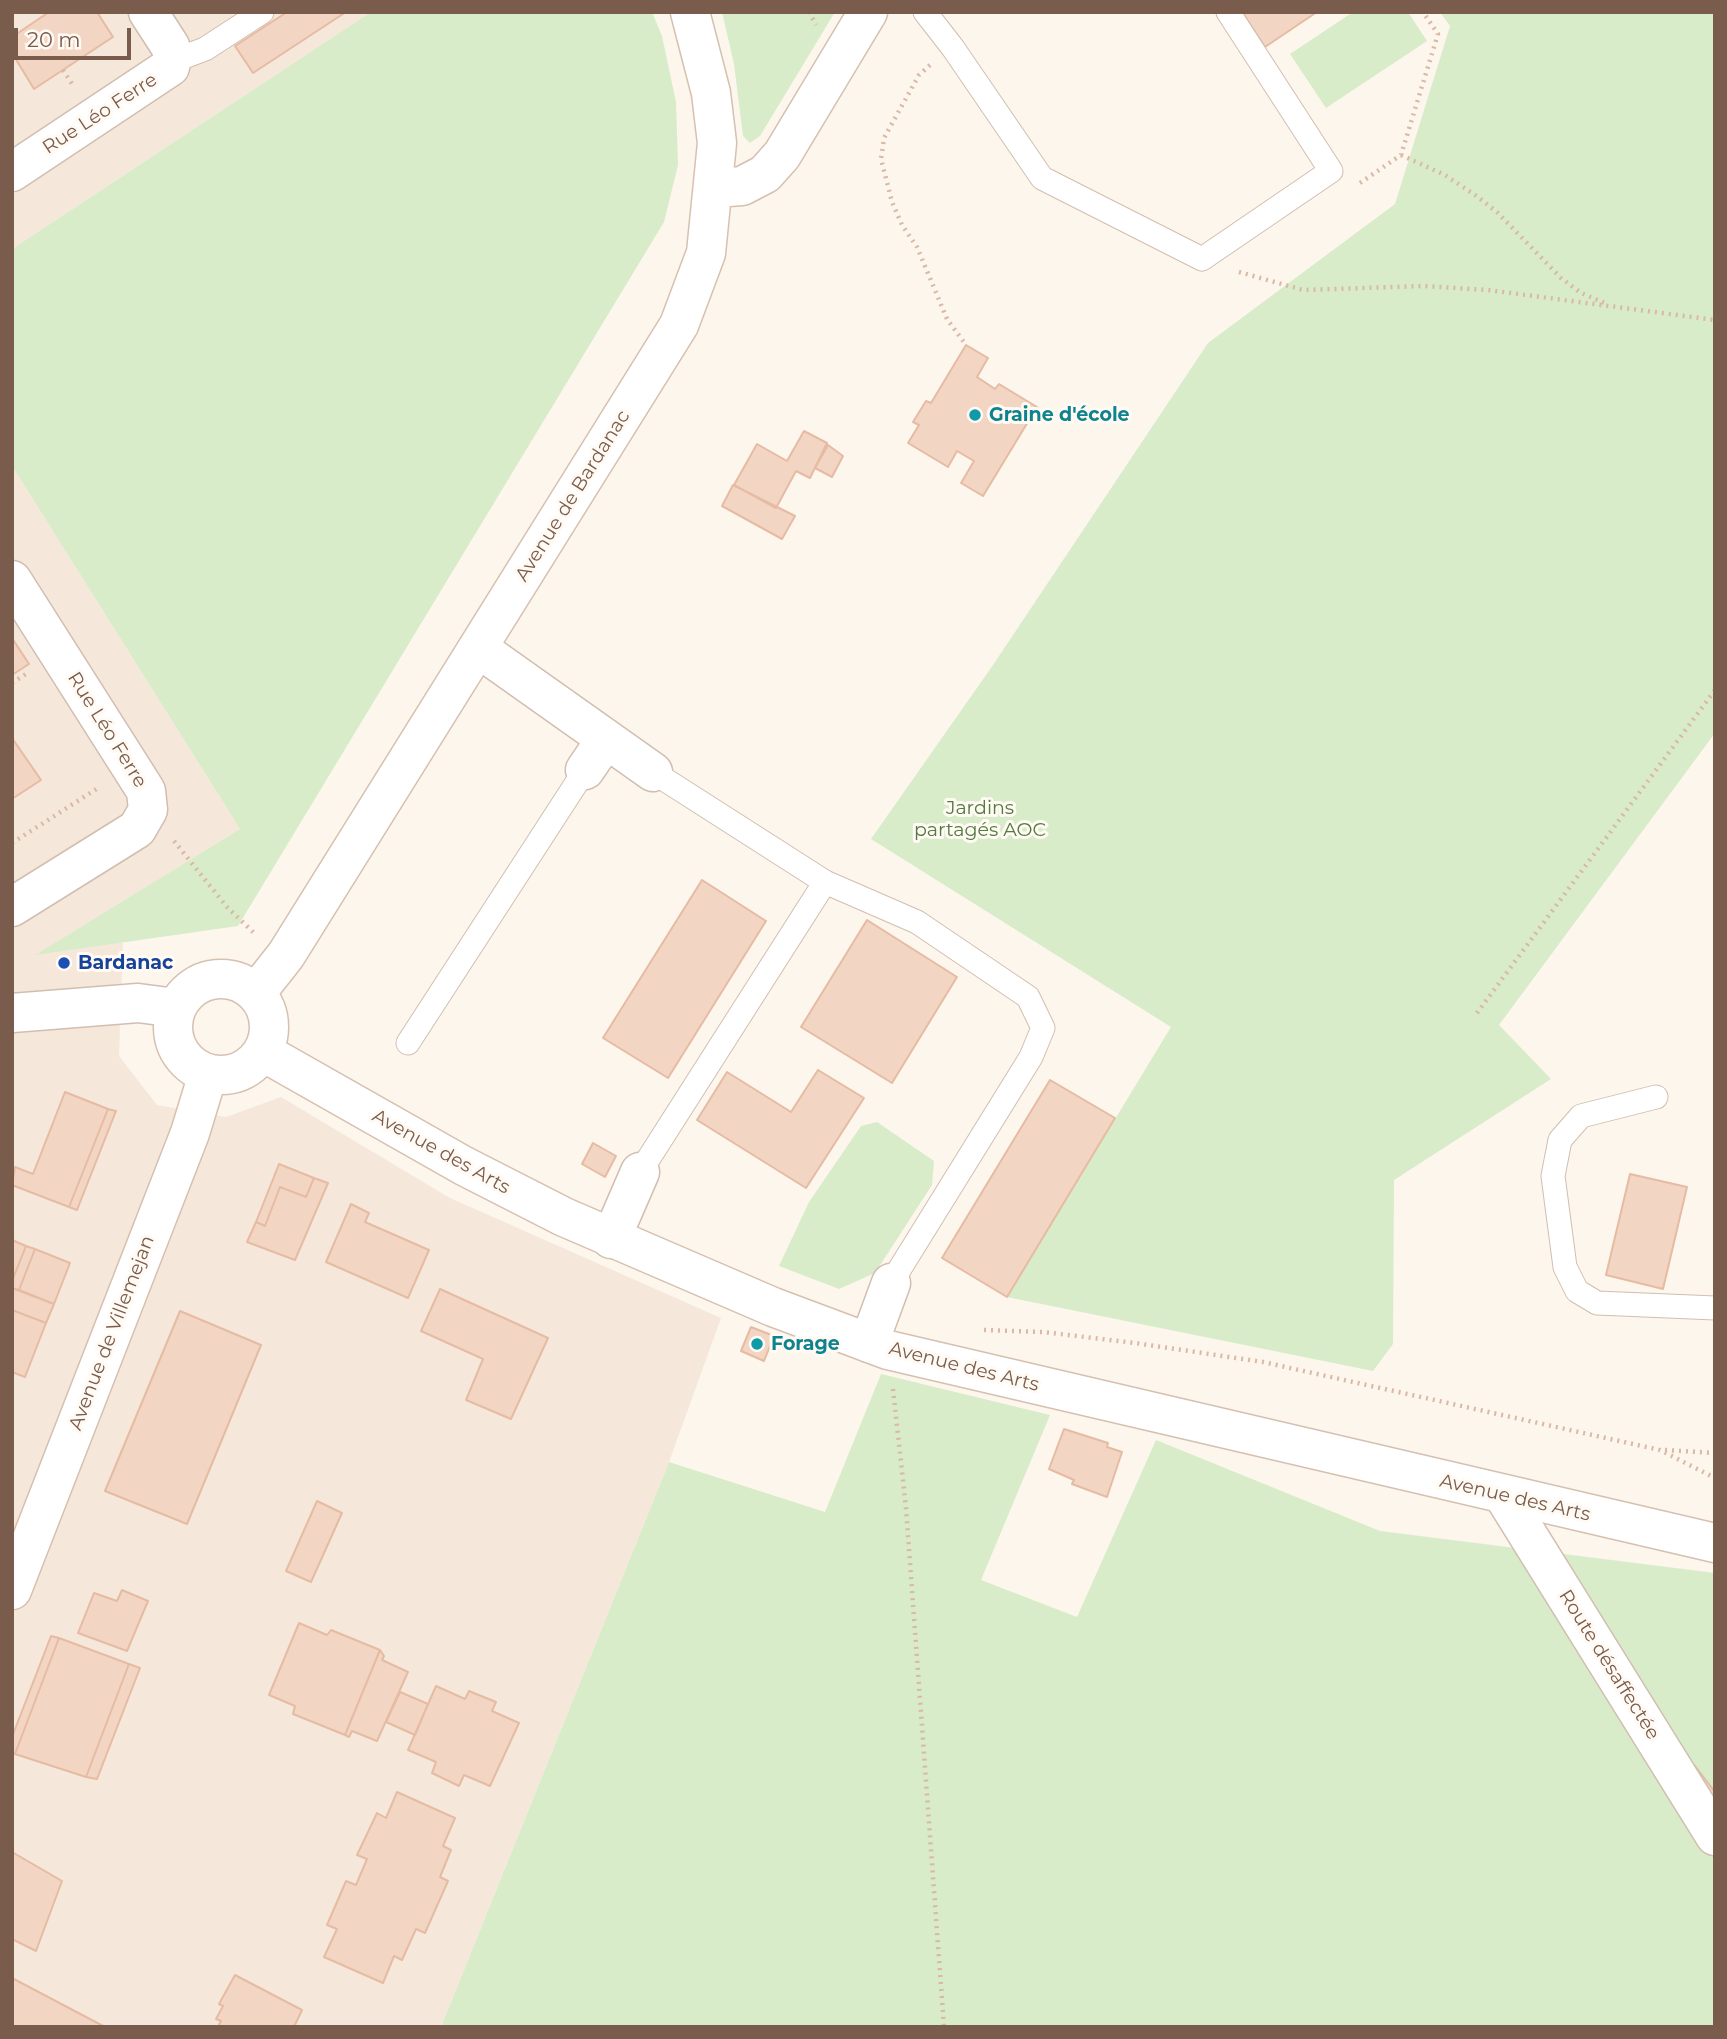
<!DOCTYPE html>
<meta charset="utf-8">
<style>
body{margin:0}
#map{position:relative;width:1727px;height:2039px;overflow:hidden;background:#fdf6ec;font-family:Montserrat,sans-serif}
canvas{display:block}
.frame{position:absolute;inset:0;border:14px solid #7a5c4d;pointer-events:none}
.scale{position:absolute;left:14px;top:28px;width:117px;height:32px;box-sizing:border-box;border:4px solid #7a5c4d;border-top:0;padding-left:9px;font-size:21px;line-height:24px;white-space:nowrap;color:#7a5c4d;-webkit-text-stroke:5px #fffaf3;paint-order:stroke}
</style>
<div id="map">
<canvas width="1727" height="2039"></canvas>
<div class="frame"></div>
<div class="scale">20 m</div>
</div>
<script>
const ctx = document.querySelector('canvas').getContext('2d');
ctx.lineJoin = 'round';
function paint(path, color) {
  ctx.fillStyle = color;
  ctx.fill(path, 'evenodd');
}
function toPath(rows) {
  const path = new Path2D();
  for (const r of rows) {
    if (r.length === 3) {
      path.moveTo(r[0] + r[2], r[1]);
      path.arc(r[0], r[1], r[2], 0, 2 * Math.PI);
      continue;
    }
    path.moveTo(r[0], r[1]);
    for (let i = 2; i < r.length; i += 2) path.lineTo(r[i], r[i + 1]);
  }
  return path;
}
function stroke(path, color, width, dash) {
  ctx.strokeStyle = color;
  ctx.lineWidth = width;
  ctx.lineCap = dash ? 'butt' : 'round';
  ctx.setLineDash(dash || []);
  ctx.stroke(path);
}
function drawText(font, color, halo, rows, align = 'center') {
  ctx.font = font + ' Montserrat,sans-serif';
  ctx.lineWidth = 6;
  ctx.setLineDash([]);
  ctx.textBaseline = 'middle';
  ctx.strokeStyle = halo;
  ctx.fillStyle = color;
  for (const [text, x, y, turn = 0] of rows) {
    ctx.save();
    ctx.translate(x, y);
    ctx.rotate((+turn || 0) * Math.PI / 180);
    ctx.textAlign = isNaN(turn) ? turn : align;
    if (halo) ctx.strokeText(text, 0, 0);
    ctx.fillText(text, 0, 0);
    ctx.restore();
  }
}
paint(toPath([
 [12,12,371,12,12,249],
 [12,466,240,829,37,954,123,942,119,1056,157,1105,226,1117,281,1097,450,1198,721,1318,669,1462,441,2027,12,2027]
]), '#f5e8da');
paint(toPath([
 [371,12,652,12,662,36,676,102,678,165,664,222,238,926,35,955,240,829,12,466,12,249],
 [722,12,835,12,760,136,750,143,743,136,734,64],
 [1353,12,1408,12,1427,41,1326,108,1290,54],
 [1440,12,1715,12,1715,733,1499,1025,1551,1079,1394,1180,1393,1344,1373,1371,1007,1297,1171,1027,871,839,993,665,1208,343,1395,204,1450,26],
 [877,1122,934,1161,932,1185,875,1273,839,1289,779,1266,809,1202,861,1126],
 [881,1374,1050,1415,981,1580,1077,1617,1156,1440,1380,1531,1715,1573,1715,2027,441,2027,669,1462,825,1512]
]), '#d8ecc9');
const building = toPath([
 [49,12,97,12,113,37,34,89,12,53,12,37,49,12],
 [287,12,346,12,253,73,235,46,287,12],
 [1242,12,1317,12,1265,47,1242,12],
 [966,345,988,358,977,377,995,389,999,384,1037,407,983,496,961,483,974,461,957,451,948,467,908,443,919,425,913,422,926,401,931,403,966,345],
 [804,431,827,443,810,478,796,471,776,508,734,485,757,444,787,461,804,431],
 [828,445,843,456,832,477,815,468,828,445],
 [733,485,795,516,782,539,722,506,733,485],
 [12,638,29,664,12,675,12,638],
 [12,738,41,780,12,799,12,738],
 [702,880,766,921,668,1078,603,1038,702,880],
 [867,920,957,977,892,1083,801,1027,867,920],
 [818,1070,864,1098,806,1188,697,1120,727,1072,791,1112,818,1070],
 [1050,1080,1115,1118,1007,1297,942,1258,1050,1080],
 [65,1092,108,1109,69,1207,12,1185,15,1167,33,1174,65,1092],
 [108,1109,116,1111,77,1210,69,1207,108,1109],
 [593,1143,616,1156,605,1177,582,1164,593,1143],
 [279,1164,314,1178,306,1197,280,1187,265,1226,256,1222,279,1164],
 [1630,1174,1687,1187,1663,1289,1606,1275,1630,1174],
 [314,1178,328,1183,295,1260,247,1242,256,1222,265,1226,280,1187,306,1197,314,1178],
 [351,1204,369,1213,365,1222,429,1250,408,1298,326,1262,351,1204],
 [12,1240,26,1246,12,1281,12,1240],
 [26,1246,35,1249,19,1290,12,1288,12,1281,26,1246],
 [35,1249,70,1263,54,1304,19,1290,35,1249],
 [12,1288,54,1304,46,1323,12,1310,12,1288],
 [440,1289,548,1338,511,1419,466,1400,483,1359,421,1331,440,1289],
 [12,1310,46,1323,25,1377,12,1372,12,1310],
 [180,1311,261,1345,187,1524,105,1491,180,1311],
 [751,1327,774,1336,764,1361,741,1351,751,1327],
 [1064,1429,1108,1443,1107,1447,1122,1452,1107,1497,1072,1484,1074,1480,1049,1469,1064,1429],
 [317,1501,342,1513,311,1582,286,1571,317,1501],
 [122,1590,148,1601,127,1651,78,1633,94,1593,117,1601,122,1590],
 [299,1623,327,1635,331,1630,380,1650,345,1735,293,1714,295,1706,269,1695,299,1623],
 [51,1636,59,1638,15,1754,12,1753,12,1737,51,1636],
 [59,1638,129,1664,86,1777,15,1754,59,1638],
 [380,1650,384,1656,382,1660,408,1672,377,1741,352,1731,349,1737,345,1735,380,1650],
 [129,1664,140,1668,97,1779,86,1777,129,1664],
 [436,1686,465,1699,469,1691,496,1702,492,1711,519,1723,490,1786,464,1775,459,1786,432,1773,436,1762,408,1750,436,1686],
 [400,1692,428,1704,415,1735,386,1722,400,1692],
 [1695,1766,1715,1792,1715,1803,1695,1766],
 [397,1792,455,1818,443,1846,451,1850,440,1877,448,1881,425,1933,416,1929,402,1960,394,1956,383,1983,324,1957,337,1929,327,1925,346,1881,356,1885,367,1859,357,1855,377,1813,386,1818,397,1792],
 [12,1852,62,1881,36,1951,12,1939,12,1852],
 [235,1975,302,2010,294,2027,218,2027,221,2021,216,2019,223,2006,219,2004,235,1975],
 [12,1978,105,2027,12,2027,12,1978]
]);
paint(building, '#f3d5c3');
stroke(building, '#e6bba3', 2);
const lane = toPath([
 [925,12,953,48,1042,178,1202,259,1331,171,1228,12],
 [173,61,205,49,262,12],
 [653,772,825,882,917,922,1028,997,1043,1028,1031,1057,891,1283],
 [408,1043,585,770],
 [1656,1097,1581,1116,1560,1140,1553,1176,1565,1267,1577,1291,1597,1303,1715,1308],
 [640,1172,825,882]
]);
const street = toPath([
 [12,172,170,67,173,54,170,46,148,12],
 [12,580,141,783,146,791,148,810,137,829,12,907],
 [478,648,653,772],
 [585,770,606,739],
 [12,1013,138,1003,176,1008],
 [611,1239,640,1172],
 [869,1343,891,1283],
 [1503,1495,1715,1836]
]);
const secondary = toPath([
 [714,188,742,186,765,174,782,155,868,12],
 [221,1027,48],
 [256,993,286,955,679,325,706,253,717,143,711,93,690,12],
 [263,1052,464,1166,564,1217,773,1307,888,1350,1715,1543],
 [12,1590,190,1133,208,1074]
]);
stroke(lane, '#d1beb0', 25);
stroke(street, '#d1beb0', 41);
stroke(secondary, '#d6c0b0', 41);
stroke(toPath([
 [809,12,816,25],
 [930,65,919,75,884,138,881,159,892,202,902,225,917,247,947,319,966,345],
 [63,70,74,87],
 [1401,155,1445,175,1478,197,1498,213,1561,278,1581,293,1607,304],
 [1360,183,1401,155,1438,34,1423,12],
 [1239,272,1303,290,1424,286,1488,290,1715,320],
 [12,683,26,674],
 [174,841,227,907,255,934],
 [12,843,98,788],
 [1477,1013,1715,690],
 [984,1330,1043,1332,1135,1343,1263,1362,1660,1450,1715,1478],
 [893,1389,906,1508,944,2027],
 [1665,1450,1715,1453]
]), '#d9b8a5', 4.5, [2, 5]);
stroke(lane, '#fff', 23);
stroke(street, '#fff', 38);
stroke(secondary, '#fff', 38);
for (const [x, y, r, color] of [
 [975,415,7,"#0f9aa8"],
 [64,963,7,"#1a4fb4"],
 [757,1344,7,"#0f9aa8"]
]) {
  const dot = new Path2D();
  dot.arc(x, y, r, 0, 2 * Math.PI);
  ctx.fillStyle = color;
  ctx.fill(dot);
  stroke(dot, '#fffaf3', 2.5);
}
drawText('19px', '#7a5c4d', '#fffaf3', [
 ["Rue Léo Ferre",100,114,-33],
 ["Avenue de Bardanac",573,496,-58],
 ["Rue Léo Ferre",107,730,58],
 ["Avenue des Arts",441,1152,29],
 ["Avenue de Villemejan",112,1333,-69],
 ["Avenue des Arts",964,1367,14],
 ["Avenue des Arts",1515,1498,13],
 ["Route désaffectée",1609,1665,58]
]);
drawText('bold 19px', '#0d838f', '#fffaf3', [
 ["Graine d'école",989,415],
 ["Forage",771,1344]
], 'left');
drawText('19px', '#537a41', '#fffaf3', [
 ["Jardins",980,808],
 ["partagés AOC",980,830]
]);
drawText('bold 19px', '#164399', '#fffaf3', [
 ["Bardanac",78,963]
], 'left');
</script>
